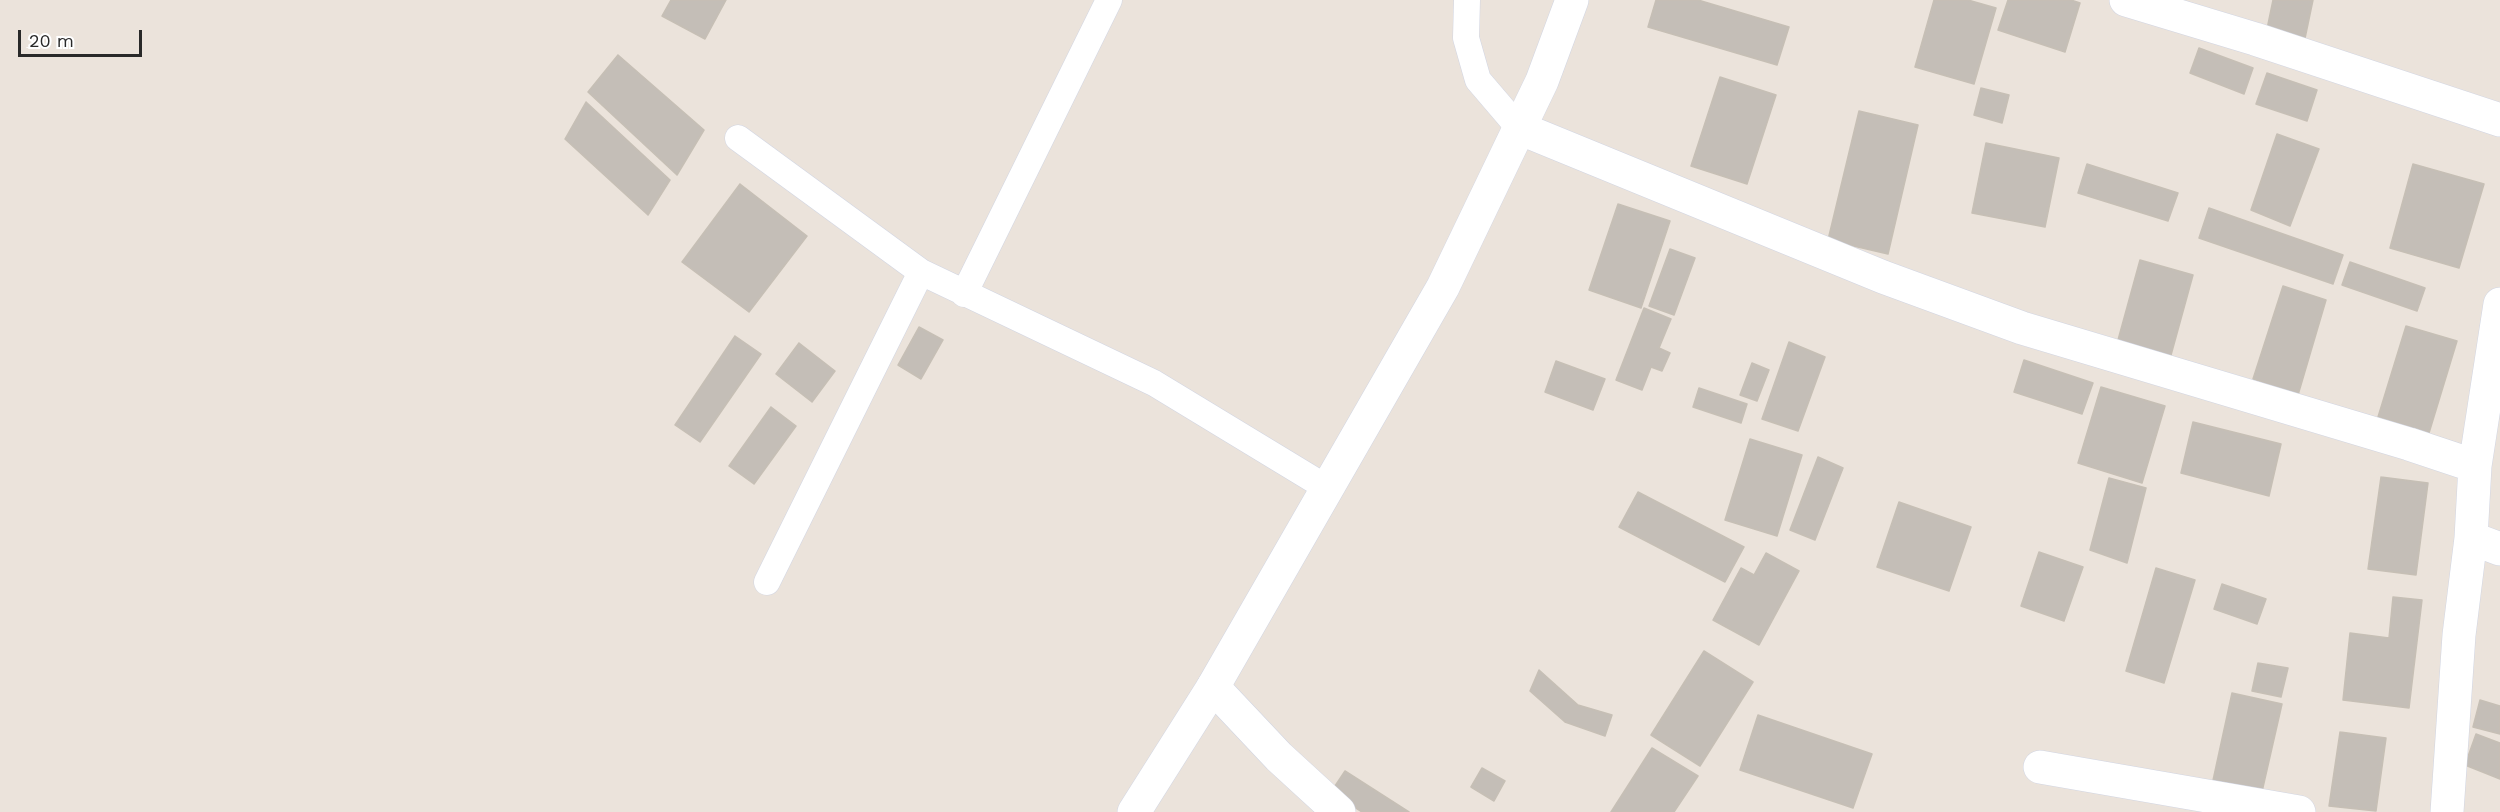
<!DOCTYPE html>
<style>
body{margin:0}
#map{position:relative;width:2500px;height:812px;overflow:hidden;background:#ebe3db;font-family:"Work Sans",sans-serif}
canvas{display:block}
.scale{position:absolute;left:18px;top:30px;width:124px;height:27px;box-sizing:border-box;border:3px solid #292929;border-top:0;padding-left:8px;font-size:18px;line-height:21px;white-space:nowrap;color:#292929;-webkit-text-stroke:4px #fff;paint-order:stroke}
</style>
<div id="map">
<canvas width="2500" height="812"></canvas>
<div class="scale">20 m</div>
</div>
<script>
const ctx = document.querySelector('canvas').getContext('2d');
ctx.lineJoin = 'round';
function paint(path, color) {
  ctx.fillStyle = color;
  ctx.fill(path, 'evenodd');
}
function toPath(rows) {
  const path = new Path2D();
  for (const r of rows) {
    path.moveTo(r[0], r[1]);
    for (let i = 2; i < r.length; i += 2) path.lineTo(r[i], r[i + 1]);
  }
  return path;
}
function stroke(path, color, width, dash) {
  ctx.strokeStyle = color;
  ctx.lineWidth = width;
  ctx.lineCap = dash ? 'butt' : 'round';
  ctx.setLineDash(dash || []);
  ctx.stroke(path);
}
const building = toPath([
 [671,0,726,0,705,39,662,16,671,0],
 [1656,0,1698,0,1789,27,1777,65,1648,27,1656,0],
 [1934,0,1968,0,1996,8,1974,84,1915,67,1934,0],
 [2008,0,2071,0,2080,3,2065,52,1998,30,2008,0],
 [2273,0,2313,0,2304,43,2266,34,2273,0],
 [2199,48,2253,68,2244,94,2190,73,2199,48],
 [618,55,704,130,677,175,588,92,618,55],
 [2267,73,2317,90,2307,121,2256,104,2267,73],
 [1720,77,1776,95,1747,184,1691,166,1720,77],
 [1981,88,2009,95,2002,123,1974,115,1981,88],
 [586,102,670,180,648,215,565,139,586,102],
 [1859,111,1918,125,1888,254,1828,240,1859,111],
 [2277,134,2319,149,2290,226,2251,210,2277,134],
 [1986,143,2059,158,2045,227,1972,213,1986,143],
 [2087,164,2178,193,2168,221,2078,193,2087,164],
 [2413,164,2484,184,2459,268,2390,248,2413,164],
 [740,184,807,236,749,312,682,262,740,184],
 [1618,204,1670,221,1641,308,1589,290,1618,204],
 [2209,208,2343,255,2333,284,2199,238,2209,208],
 [1670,249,1695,258,1674,315,1649,306,1670,249],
 [2140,260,2193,275,2168,366,2115,351,2140,260],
 [2350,262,2425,288,2417,311,2342,285,2350,262],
 [2283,286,2326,300,2298,395,2253,379,2283,286],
 [1644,308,1671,319,1659,348,1670,353,1662,371,1651,367,1642,390,1616,380,1644,308],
 [2406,326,2457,341,2429,433,2378,417,2406,326],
 [919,327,943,340,921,379,898,365,919,327],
 [735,336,761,354,700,442,675,425,735,336],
 [1789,342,1825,357,1798,431,1762,419,1789,342],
 [799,343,835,371,812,402,776,374,799,343],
 [2024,360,2093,383,2082,414,2014,392,2024,360],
 [1556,361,1605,379,1593,410,1545,392,1556,361],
 [1752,363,1769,370,1757,401,1740,395,1752,363],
 [2101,387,2165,406,2142,483,2078,463,2101,387],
 [1699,388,1747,404,1741,423,1693,407,1699,388],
 [771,407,796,426,754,484,729,466,771,407],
 [2193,422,2281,444,2269,496,2181,473,2193,422],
 [1750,439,1802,455,1777,536,1725,520,1750,439],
 [1818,457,1843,468,1815,540,1790,530,1818,457],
 [2381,477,2428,483,2416,575,2368,569,2381,477],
 [2109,478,2146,488,2127,563,2090,550,2109,478],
 [1638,492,1744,547,1725,582,1619,527,1638,492],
 [1899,502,1971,527,1949,591,1877,567,1899,502],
 [2039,552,2083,567,2064,621,2021,606,2039,552],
 [1766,553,1799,571,1759,645,1713,620,1741,568,1754,575,1766,553],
 [2156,568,2195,580,2164,683,2126,671,2156,568],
 [2222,584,2266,599,2257,624,2214,609,2222,584],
 [2393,597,2422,600,2409,708,2343,700,2350,633,2389,638,2393,597],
 [1704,651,1753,682,1700,766,1651,735,1704,651],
 [2258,663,2288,668,2281,697,2252,691,2258,663],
 [1539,670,1578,705,1612,715,1605,736,1565,722,1530,691,1539,670],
 [2232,693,2282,704,2261,796,2212,785,2232,693],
 [2480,700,2500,706,2500,734,2473,727,2480,700],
 [1758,715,1872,754,1853,808,1740,770,1758,715],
 [2340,732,2386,738,2376,811,2329,806,2340,732],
 [2476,734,2500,743,2500,779,2465,765,2476,734],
 [1652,748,1698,776,1674,812,1611,812,1652,748],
 [1482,768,1505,781,1494,801,1471,787,1482,768],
 [1345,771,1409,812,1362,812,1331,792,1345,771]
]);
paint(building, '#c4beb7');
stroke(building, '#c6bfb5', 1.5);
const service = toPath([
 [1467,0,1466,38,1478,80,1519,128],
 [738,138,921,272,1154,383,1327,488],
 [964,294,1109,0],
 [767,582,921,272]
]);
const minor = toPath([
 [2126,0,2255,39,2500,120],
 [1519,128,1883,277,2022,328,2409,444,2475,466],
 [2471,538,2500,549],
 [1213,687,1279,757,1339,812],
 [2040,767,2299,812],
 [2447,812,2459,635,2471,538,2475,466,2500,304]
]);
const secondary = toPath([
 [1134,812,1213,687,1443,287,1542,81,1572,0]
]);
stroke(service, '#d1d5e2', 27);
stroke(minor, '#d1d5e2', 34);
stroke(secondary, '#d1d5e2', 34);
stroke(service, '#fff', 26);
stroke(minor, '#fff', 33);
stroke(secondary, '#fff', 33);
</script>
